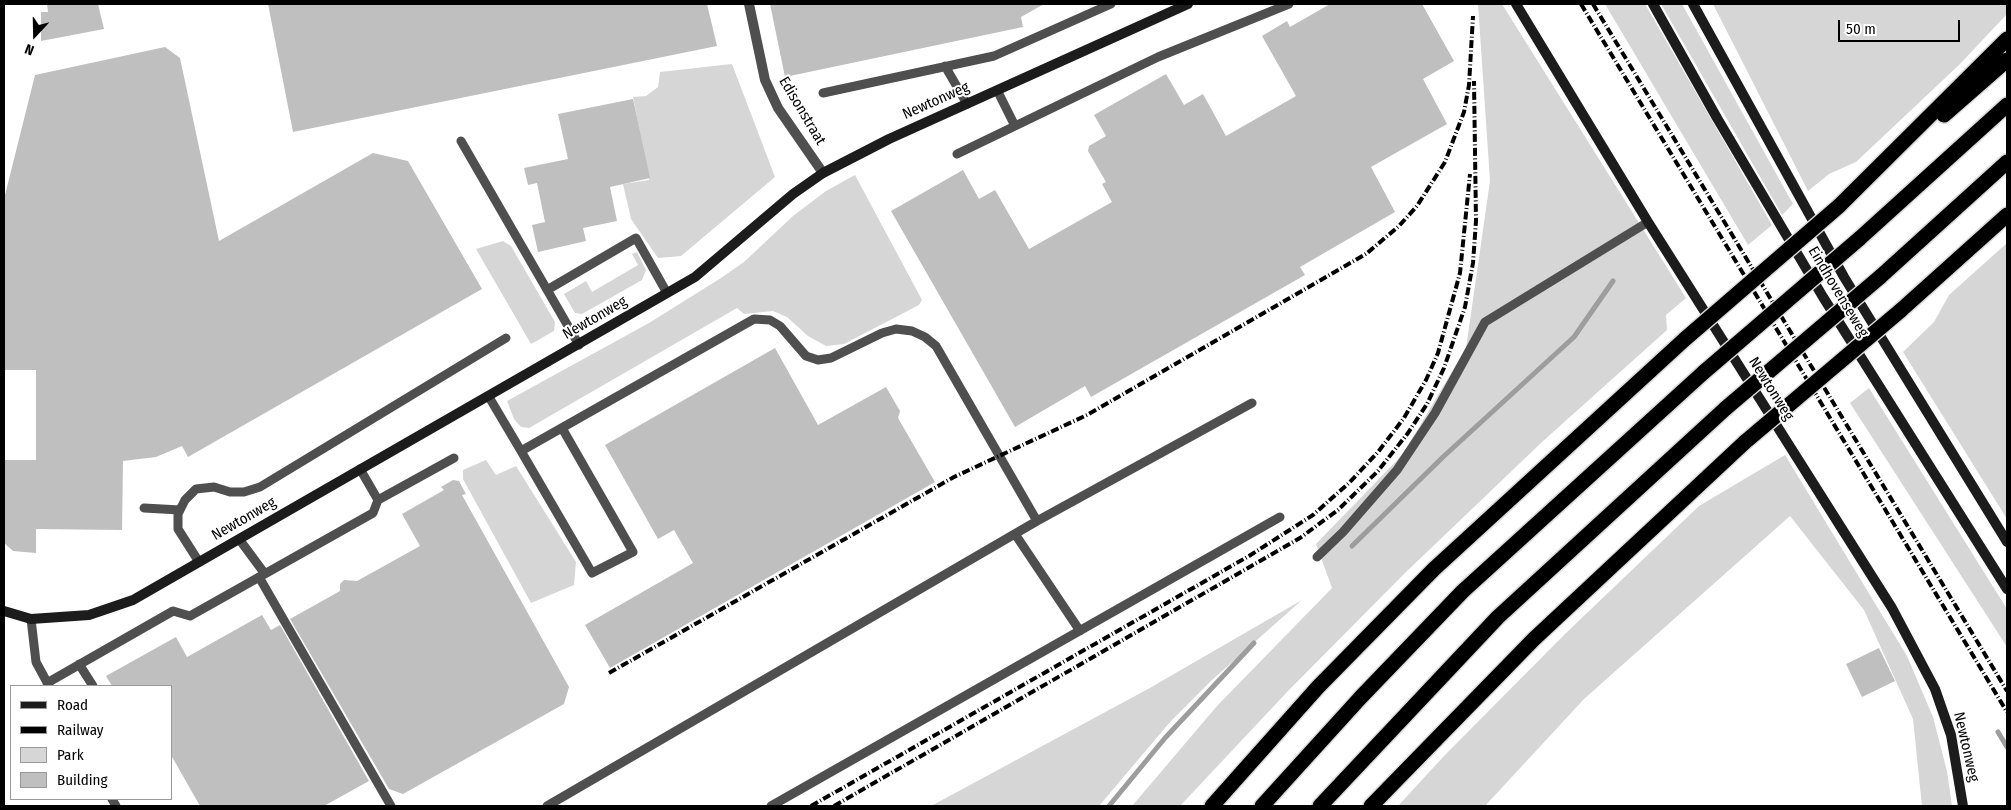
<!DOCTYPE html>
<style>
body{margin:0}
#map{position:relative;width:2011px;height:810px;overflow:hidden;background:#fff;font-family:"Fira Sans Condensed",sans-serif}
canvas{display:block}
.frame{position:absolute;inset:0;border:5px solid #000;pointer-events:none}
.legend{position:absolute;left:10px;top:685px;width:162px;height:115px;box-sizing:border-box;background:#fff;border:1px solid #999;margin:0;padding:6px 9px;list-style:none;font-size:15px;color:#000}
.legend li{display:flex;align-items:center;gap:10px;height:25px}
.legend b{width:25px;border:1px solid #999}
.north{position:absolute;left:10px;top:10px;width:50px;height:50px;-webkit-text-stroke:4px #fff;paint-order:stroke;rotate:201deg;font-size:14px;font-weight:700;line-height:20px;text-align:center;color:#000}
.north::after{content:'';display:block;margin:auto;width:18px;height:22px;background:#000;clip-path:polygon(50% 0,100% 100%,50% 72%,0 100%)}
.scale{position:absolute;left:1838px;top:20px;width:122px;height:22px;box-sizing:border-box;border:2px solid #000;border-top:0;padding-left:6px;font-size:15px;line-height:18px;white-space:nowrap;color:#000;-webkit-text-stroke:4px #fff;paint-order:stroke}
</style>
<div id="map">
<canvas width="2011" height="810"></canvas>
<div class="frame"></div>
<ul class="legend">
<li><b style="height:6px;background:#1c1c1c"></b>Road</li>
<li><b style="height:6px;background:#000"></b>Railway</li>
<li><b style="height:14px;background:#d6d6d6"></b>Park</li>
<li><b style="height:14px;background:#bfbfbf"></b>Building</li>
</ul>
<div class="north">N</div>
<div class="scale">50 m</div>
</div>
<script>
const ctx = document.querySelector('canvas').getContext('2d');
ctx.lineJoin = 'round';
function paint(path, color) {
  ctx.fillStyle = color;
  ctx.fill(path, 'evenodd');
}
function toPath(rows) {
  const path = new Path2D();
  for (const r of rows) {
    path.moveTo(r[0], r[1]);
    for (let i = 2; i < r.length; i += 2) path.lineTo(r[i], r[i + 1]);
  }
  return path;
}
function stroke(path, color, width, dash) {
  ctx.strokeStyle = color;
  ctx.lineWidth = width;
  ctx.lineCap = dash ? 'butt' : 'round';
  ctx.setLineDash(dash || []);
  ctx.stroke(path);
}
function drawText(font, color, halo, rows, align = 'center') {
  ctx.font = font + ' "Fira Sans Condensed",sans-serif';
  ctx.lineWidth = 4;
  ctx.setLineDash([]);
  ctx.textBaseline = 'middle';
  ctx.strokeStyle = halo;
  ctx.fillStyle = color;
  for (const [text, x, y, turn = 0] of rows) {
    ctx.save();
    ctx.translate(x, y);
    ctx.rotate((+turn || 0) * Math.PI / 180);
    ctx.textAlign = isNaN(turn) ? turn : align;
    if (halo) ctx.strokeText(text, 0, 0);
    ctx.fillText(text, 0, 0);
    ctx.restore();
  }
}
paint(toPath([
 [1478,4,1502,4,1686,298,1666,315,1667,330,1542,442,1405,573,1288,691,1180,806,1132,806,1217,706,1332,588,1316,544,1403,454,1466,348,1490,181],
 [1605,4,1645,4,1772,225,1748,245],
 [1661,4,1682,4,1793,204,1782,215],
 [1713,4,2007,4,2007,14,1960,64,1856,162,1829,174,1808,191],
 [732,64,775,177,681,256,658,258,631,219,623,184,649,180,633,97,646,96,658,87,660,72],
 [855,175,922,300,919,305,844,344,826,346,808,336,787,317,773,311,744,314,737,308,529,428,521,427,514,419,507,401,649,323,721,278,744,262,793,216,826,191],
 [503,241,511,246,555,322,554,331,531,344,476,249],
 [2007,243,2007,519,1903,352,1934,322,1949,295],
 [637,252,646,270,642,280,582,314,575,313,564,294,586,281,592,292,638,265,632,254],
 [1869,388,2007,609,2007,647,1850,403],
 [1785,455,1907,656,1933,717,1947,771,1952,806,1922,806,1913,719,1864,610,1790,516,1584,699,1485,806,1398,806,1444,756,1566,633,1699,506],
 [486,460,496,475,516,466,576,562,574,585,531,603,463,479,463,470],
 [1302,600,1212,680,1170,722,1099,806,931,806,1148,689]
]), '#d6d6d6');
stroke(toPath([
 [1352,546,1443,457,1574,337,1613,281],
 [1998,732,2007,747],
 [1109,806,1165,738,1254,643]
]), '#9d9d9d', 5);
paint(toPath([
 [47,4,98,4,104,29,41,41,41,12,48,12],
 [268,4,707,4,717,46,293,132],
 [770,4,1044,4,1021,17,1023,27,785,77],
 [1330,4,1422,4,1454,61,1423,79,1447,124,1371,167,1395,212,1300,267,1305,275,1091,397,1085,386,1015,427,891,211,963,170,979,199,995,190,1029,249,1112,202,1102,184,1106,182,1088,151,1089,146,1106,136,1094,115,1166,74,1184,105,1203,94,1226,136,1296,96,1262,36,1287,21,1290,27],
 [165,47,180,58,219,241,373,153,408,161,482,289,188,457,182,446,156,457,123,461,122,530,36,529,36,553,13,551,4,543,4,460,36,460,36,370,4,370,4,199,35,75],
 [633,99,650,178,610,187,617,221,583,228,586,241,538,252,532,225,545,222,537,183,528,185,524,168,568,159,558,114],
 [775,348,818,425,886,387,900,411,898,418,935,482,610,668,585,625,693,563,674,530,658,539,605,445],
 [453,480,459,481,466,494,462,495,569,687,564,704,403,794,389,789,290,619,340,591,340,584,344,580,357,581,420,546,402,514,444,490,441,487],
 [262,615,271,630,280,625,369,781,324,806,200,806,171,755,171,686,112,686,106,676,176,637,187,657],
 [1879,648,1895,681,1862,697,1846,664]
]), '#bfbfbf');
const highway = toPath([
 [1944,115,2007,60],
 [1839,206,2007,39],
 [1859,239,2007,105],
 [1880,277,2007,162],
 [1900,311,2007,215],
 [1212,806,1318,687,1434,569,1685,339],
 [1262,806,1361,697,1463,591,1704,372],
 [1320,806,1498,617,1726,408],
 [1371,806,1534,639,1745,442]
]);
stroke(highway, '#dbdbdb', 18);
stroke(toPath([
 [945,66,967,104],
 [997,90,1015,126],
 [823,93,994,56,1111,4],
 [461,141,579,345],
 [957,154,1158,57,1289,4],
 [547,290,636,238,667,293],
 [489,397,521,451,754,319,770,320,780,326,806,356,818,360,831,358,882,333,896,329,912,331,925,337,936,346,1037,521],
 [521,451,592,573,633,552,562,428],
 [360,469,378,500],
 [144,508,180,510],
 [1015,534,1080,631],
 [239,539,265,574],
 [1317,557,1343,532,1397,470,1435,413,1485,322,1648,222],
 [199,562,178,529,178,514,185,500,196,489,214,487,230,492,244,492,260,487,506,338],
 [259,577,391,806],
 [31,619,36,662,49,686],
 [79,664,93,686],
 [47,683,173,611,190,616,373,513,378,500,454,458],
 [112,799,116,806],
 [547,806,1037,521,1252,403],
 [771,806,1280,517]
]), '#4f4f4f', 9);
stroke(toPath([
 [749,4,765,80,778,108,823,173]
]), '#4f4f4f', 10);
stroke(toPath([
 [1516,4,1648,222,1892,608,1935,689,1951,735,1963,806],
 [1653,4,1717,118,1823,297,2007,589],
 [1693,4,1844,277,2007,542],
 [4,611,31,619,89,615,133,600,695,277,793,194,823,173,889,139,1188,4]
]), '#1c1c1c', 10);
stroke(highway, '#000', 15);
stroke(toPath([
 [1581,4,2007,712],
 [1593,4,2007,691],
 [609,673,954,477,1087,415,1366,254,1399,226,1417,206,1445,162,1464,112,1469,85,1473,16],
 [811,806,1249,556,1313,515,1349,483,1378,452,1404,418,1426,380,1438,353,1460,273,1470,174],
 [834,806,1300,538,1338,510,1378,471,1408,433,1427,404,1444,368,1465,307,1473,263,1476,221,1474,81]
]), '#000', 4, [8, 2.5, 1, 2.5]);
const highwayBridge = toPath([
 [1685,339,1839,206],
 [1704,372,1859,239],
 [1726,408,1880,277],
 [1745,442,1900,311]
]);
stroke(highwayBridge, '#dbdbdb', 18, []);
stroke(highwayBridge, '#000', 15);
drawText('15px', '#000', '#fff', [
 ["Newtonweg",936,101,-24],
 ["Edisonstraat",802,111,59],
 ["Eindhovenseweg",1838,292,59],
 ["Newtonweg",595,318,-30],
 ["Newtonweg",1771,389,58],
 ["Newtonweg",244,519,-30],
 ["Newtonweg",1966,747,77]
]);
</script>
